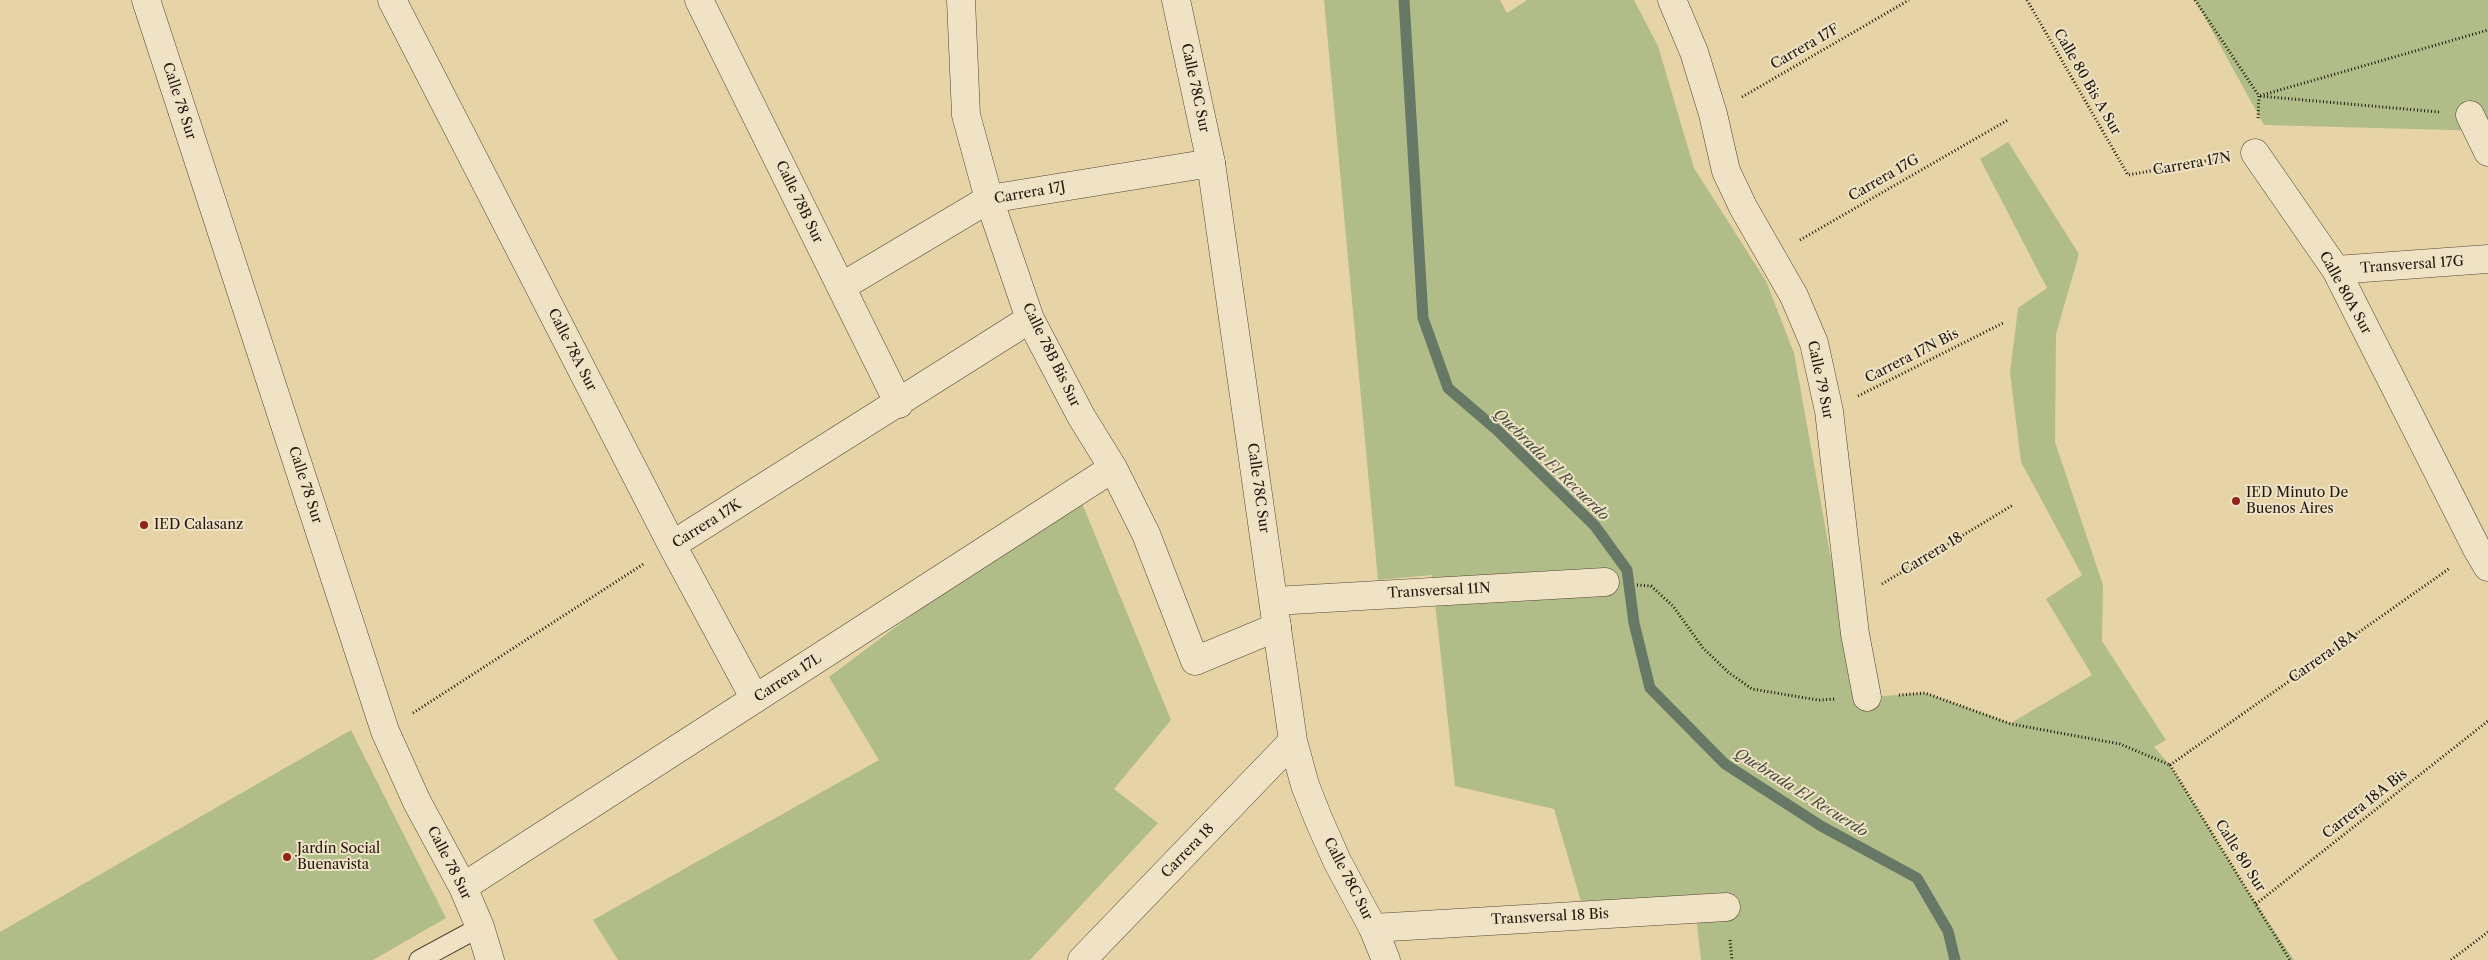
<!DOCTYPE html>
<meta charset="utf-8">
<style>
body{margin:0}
canvas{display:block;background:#e6d3a6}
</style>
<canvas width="2488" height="960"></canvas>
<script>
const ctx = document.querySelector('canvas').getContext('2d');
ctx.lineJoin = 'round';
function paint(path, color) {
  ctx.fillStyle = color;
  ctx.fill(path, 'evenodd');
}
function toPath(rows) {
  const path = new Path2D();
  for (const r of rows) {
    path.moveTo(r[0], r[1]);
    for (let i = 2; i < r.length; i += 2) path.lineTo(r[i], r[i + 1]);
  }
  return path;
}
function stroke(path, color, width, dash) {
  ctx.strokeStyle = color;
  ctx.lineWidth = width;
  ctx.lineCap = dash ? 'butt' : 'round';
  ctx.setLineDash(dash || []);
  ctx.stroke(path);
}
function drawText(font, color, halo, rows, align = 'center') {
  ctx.font = font + ' "Libre Caslon Text",serif';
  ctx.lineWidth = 4;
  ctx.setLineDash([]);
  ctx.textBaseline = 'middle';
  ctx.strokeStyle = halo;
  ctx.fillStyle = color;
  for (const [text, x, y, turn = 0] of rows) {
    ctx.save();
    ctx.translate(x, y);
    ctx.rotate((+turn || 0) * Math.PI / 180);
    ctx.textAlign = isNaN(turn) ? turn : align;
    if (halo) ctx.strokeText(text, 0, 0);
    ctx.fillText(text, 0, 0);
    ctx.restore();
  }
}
paint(toPath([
 [1324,0,1500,0,1507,13,1527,0,1634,0,1658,46,1694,168,1766,281,1794,353,1856,698,1925,693,2011,723,2092,675,2046,599,2082,575,2021,462,2010,373,2018,308,2047,288,1980,159,2008,142,2079,254,2056,334,2055,442,2103,585,2102,641,2166,740,2154,747,2170,765,2256,904,2294,960,1701,960,1694,896,1582,905,1554,809,1455,786,1432,575,1378,580],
 [2195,0,2488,0,2488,131,2264,125],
 [1077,491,1171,720,1114,789,1158,823,1030,960,618,960,593,920,879,760,829,677],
 [351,730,446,918,373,960,0,960,0,932]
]), '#b1bd89');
stroke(toPath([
 [1404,0,1423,318,1448,388,1497,430,1595,526,1627,570,1634,623,1650,688,1725,764,1821,826,1917,878,1948,931,1955,960]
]), '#677866', 11);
const service = toPath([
 [419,960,480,927]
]);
const minor = toPath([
 [146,0,385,731,417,802,463,887,480,927,490,960],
 [392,0,672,545,755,699],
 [699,0,899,404],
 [961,0,966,115,989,199,1030,319,1081,416,1113,468,1146,534,1195,661,1277,627],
 [1672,0,1694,52,1713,114,1726,171,1743,207,1794,296,1814,343,1829,411,1855,634,1867,697],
 [2470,115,2488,152],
 [2255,153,2336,270,2477,549,2487,566],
 [2336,270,2488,259],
 [841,287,989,199,1211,163],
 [672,545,1030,319],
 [1274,601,1605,582],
 [463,887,1113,468],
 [1373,928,1726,907]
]);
const tertiary = toPath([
 [1176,0,1211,163,1293,741,1305,785,1318,818,1337,861,1373,928,1386,960],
 [2488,565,2488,567],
 [1082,960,1293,741]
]);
stroke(service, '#524532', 21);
stroke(minor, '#524532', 29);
stroke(tertiary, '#524532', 29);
stroke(toPath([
 [2027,0,2128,175,2222,158],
 [2195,0,2259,96,2258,120],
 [1742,97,1909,0],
 [2439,112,2259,96,2488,30],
 [1800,240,2008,120],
 [1858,396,2005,322],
 [1882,584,2013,505],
 [1637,585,1651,586,1673,606,1703,648,1728,672,1752,689,1818,700,1836,699],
 [1899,695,1925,693,2011,724,2120,744,2170,765],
 [413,713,645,563],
 [2170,765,2450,568],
 [2170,765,2290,960],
 [2256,904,2488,721],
 [1730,940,1732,960],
 [2451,960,2488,932]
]), '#20160b', 3, [1, 2.5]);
stroke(service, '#efe2c5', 19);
stroke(minor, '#efe2c5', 28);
stroke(tertiary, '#efe2c5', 28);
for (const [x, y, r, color] of [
 [2236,501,5,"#8f2418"],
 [144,525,5,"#8f2418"],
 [287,857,5,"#8f2418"]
]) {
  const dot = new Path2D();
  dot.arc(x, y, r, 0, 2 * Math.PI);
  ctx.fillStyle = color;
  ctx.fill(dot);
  stroke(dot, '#efe2c5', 2);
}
drawText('14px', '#20160b', '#efe2c5', [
 ["Carrera 17F",1805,47,-30],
 ["Calle 80 Bis A Sur",2087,82,60],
 ["Calle 78C Sur",1195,88,78],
 ["Calle 78 Sur",179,101,72],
 ["Carrera 17N",2192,164,-10],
 ["Carrera 17G",1884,178,-30],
 ["Carrera 17J",1030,193,-10],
 ["Calle 78B Sur",799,202,64],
 ["Transversal 17G",2412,265,-4],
 ["Calle 80A Sur",2345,293,61],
 ["Calle 78A Sur",572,350,63],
 ["Calle 78B Bis Sur",1051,355,64],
 ["Carrera 17N Bis",1912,356,-27],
 ["Calle 79 Sur",1820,380,78],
 ["Calle 78 Sur",305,485,72],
 ["Calle 78C Sur",1258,488,82],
 ["Carrera 17K",707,524,-32],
 ["Carrera 18",1932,554,-31],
 ["Transversal 11N",1439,591,-3],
 ["Carrera 18A",2323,657,-35],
 ["Carrera 17L",788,678,-33],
 ["Carrera 18A Bis",2365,804,-38],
 ["Carrera 18",1188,851,-46],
 ["Calle 80 Sur",2240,856,58],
 ["Calle 78 Sur",449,863,63],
 ["Calle 78C Sur",1348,879,63],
 ["Transversal 18 Bis",1550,917,-3]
]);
drawText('14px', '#20160b', '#efe2c5', [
 ["IED Minuto De",2246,493],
 ["Buenos Aires",2246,509],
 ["IED Calasanz",154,525],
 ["Jardín Social",297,849],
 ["Buenavista",297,865]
], 'left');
drawText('italic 15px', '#4a4f40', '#efe2c5', [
 ["Quebrada El Recuerdo",1551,465,44],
 ["Quebrada El Recuerdo",1801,793,32]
]);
</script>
